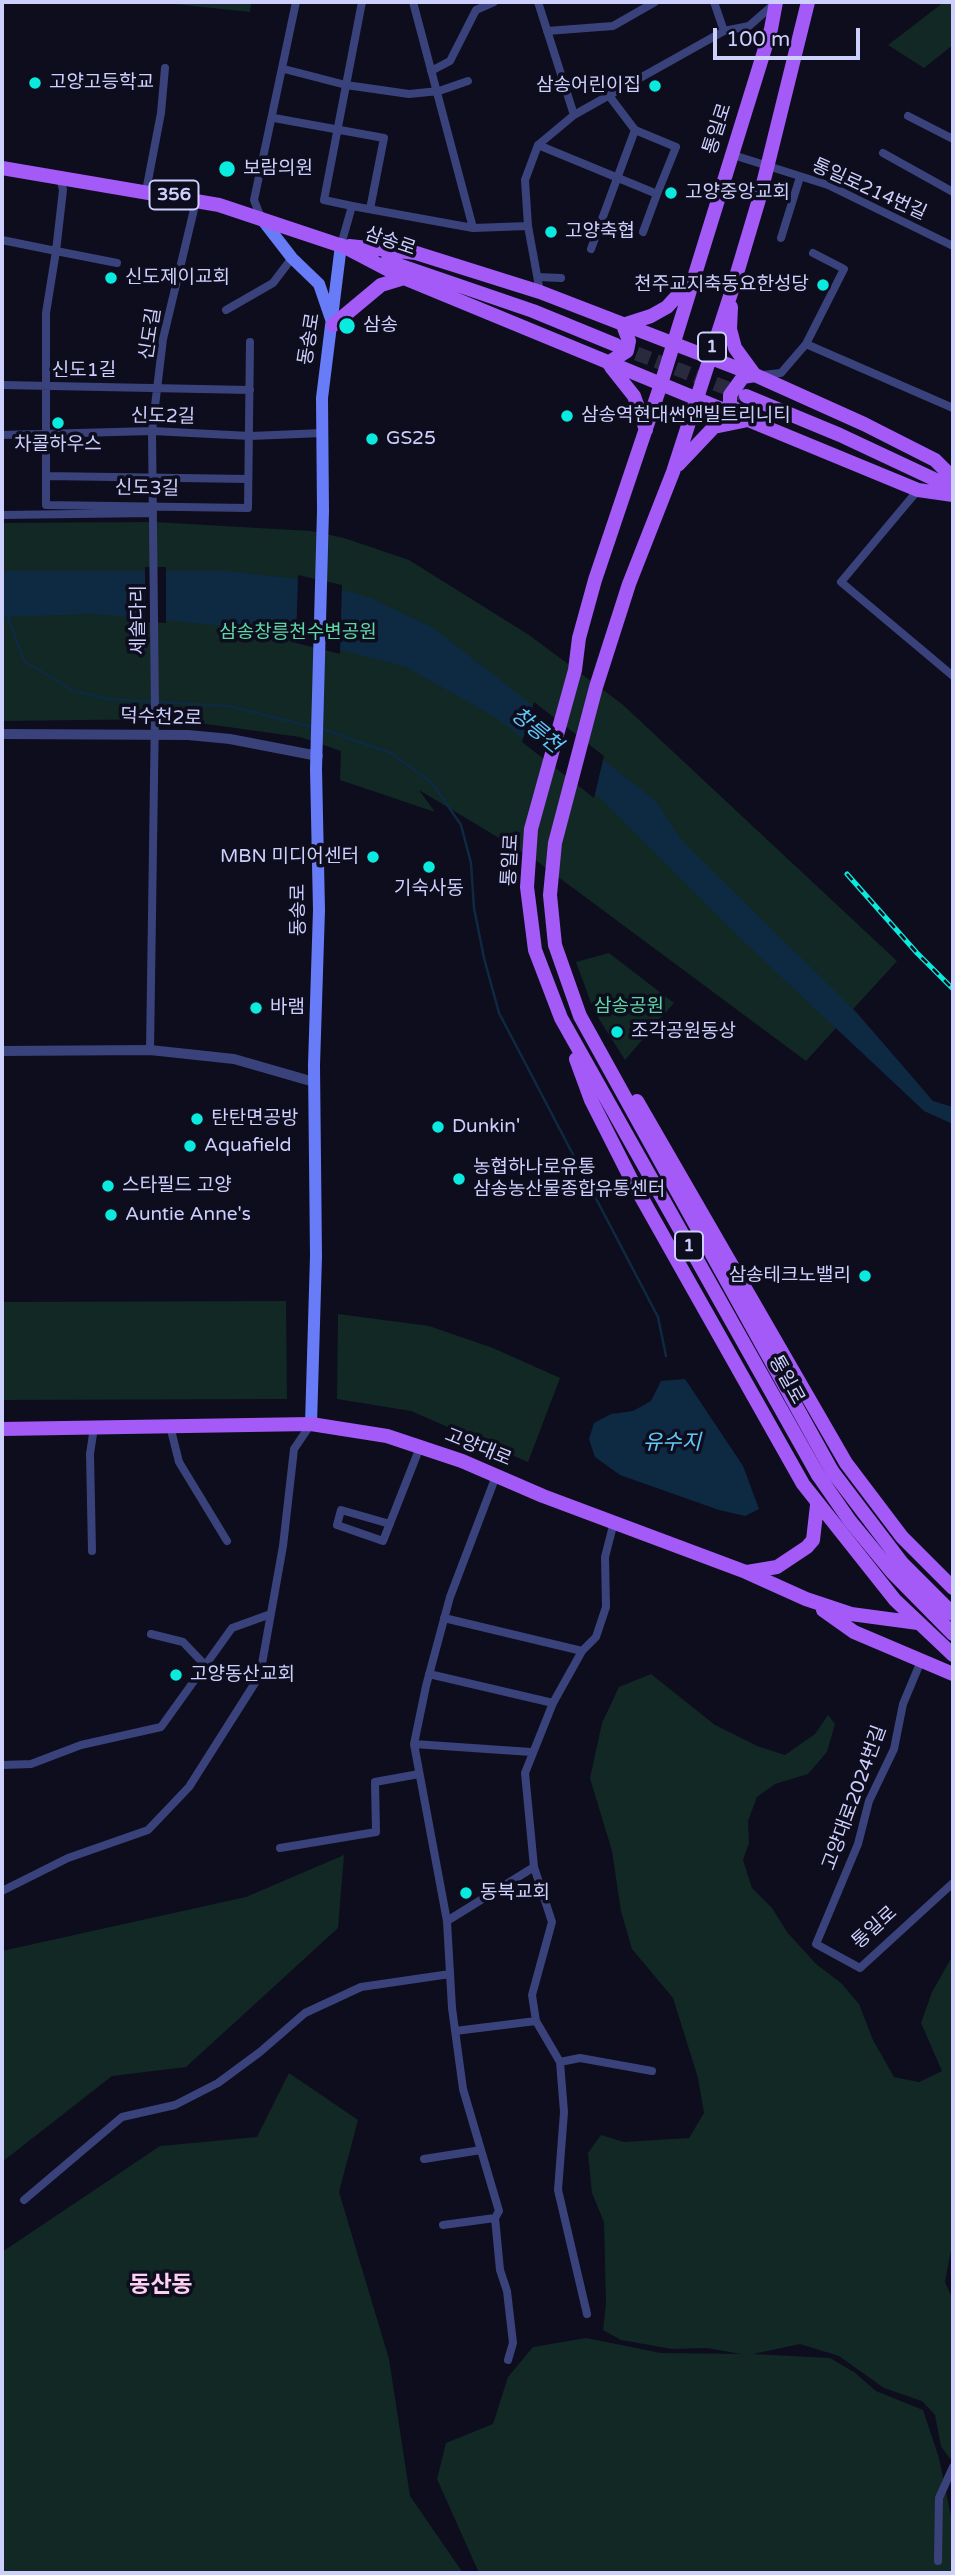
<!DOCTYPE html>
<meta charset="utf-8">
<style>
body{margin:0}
#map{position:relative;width:955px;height:2575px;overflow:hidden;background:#0d0d1e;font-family:"Varela Round",sans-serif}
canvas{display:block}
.frame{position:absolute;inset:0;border:4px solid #cdcffd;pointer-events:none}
.scale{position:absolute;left:713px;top:28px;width:147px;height:32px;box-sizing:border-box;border:4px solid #cdcffd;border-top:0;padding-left:9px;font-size:21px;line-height:24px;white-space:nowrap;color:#cdcffd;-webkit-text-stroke:5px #0d0d1e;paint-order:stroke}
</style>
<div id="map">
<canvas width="955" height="2575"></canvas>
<div class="frame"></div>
<div class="scale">100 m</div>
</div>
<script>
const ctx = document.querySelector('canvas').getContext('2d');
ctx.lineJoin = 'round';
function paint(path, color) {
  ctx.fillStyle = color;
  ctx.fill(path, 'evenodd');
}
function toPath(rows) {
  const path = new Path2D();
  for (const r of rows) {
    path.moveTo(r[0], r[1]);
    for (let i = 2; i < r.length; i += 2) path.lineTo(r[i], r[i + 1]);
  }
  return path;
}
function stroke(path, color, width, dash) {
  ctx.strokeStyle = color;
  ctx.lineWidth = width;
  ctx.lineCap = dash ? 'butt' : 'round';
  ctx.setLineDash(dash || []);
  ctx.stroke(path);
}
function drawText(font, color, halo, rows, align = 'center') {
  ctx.font = font + ' "Varela Round","Noto Sans KR",sans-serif';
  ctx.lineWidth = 7;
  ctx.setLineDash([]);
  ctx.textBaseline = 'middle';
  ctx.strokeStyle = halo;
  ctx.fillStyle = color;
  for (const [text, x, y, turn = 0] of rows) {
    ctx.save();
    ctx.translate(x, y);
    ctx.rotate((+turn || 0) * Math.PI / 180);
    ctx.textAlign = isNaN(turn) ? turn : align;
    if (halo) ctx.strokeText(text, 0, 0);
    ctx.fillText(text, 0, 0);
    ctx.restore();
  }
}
paint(toPath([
 [155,2,251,2,250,12],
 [944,2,953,2,953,45,924,68,888,45],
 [154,522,311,531,344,538,409,560,529,635,622,704,897,961,806,1061,534,859,419,790,435,812,340,780,341,751,300,737,170,719,2,721,2,523],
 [609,953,674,1003,625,1060,594,1011,576,962],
 [286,1301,287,1399,2,1400,2,1302],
 [338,1314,429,1326,493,1348,560,1378,528,1462,411,1411,337,1399],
 [651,1674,715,1725,757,1746,785,1755,815,1734,828,1715,835,1724,827,1752,808,1774,775,1784,757,1797,748,1821,749,1843,743,1860,752,1888,772,1908,787,1932,816,1964,841,1983,859,2004,873,2040,894,2077,919,2082,942,2071,921,2023,932,1992,953,1955,953,2240,945,2282,953,2300,953,2454,950,2459,941,2446,935,2415,922,2401,884,2388,839,2356,800,2344,753,2354,830,2358,854,2372,876,2391,923,2410,939,2458,953,2526,953,2573,479,2573,437,2479,446,2443,493,2424,508,2377,533,2347,586,2338,661,2353,741,2354,707,2348,672,2349,621,2340,603,2330,606,2303,604,2222,592,2193,588,2153,601,2135,624,2142,689,2138,704,2113,698,2078,673,1998,632,1949,621,1911,612,1851,590,1778,602,1723,619,1687],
 [344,1855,338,1928,186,2067,112,2076,2,2162,2,1951,246,1897],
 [289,2073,358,2120,339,2192,389,2359,410,2496,463,2573,2,2573,2,2252,160,2146,257,2137]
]), '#112824');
paint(toPath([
 [2,571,226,571,316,581,373,599,433,628,656,801,682,841,857,1013,933,1101,953,1107,953,1124,924,1111,740,938,594,792,495,717,406,667,315,643,224,626,155,619,93,614,2,617],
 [685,1379,743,1466,759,1509,745,1516,719,1510,620,1475,595,1457,589,1439,594,1423,611,1414,633,1411,651,1401,661,1381]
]), '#0e2a42');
paint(toPath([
 [145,567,166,567,166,623,145,622],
 [298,575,342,585,340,654,296,643],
 [534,702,604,756,594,798,522,742]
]), '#0d0d1e');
stroke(toPath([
 [7,614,24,661,74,691,107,699,229,706,313,727],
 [322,729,391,753,432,783,461,825,471,863,474,908,484,958,499,1013,658,1317,666,1356]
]), '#0e2a42', 2.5);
stroke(toPath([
 [617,346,742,394]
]), '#2a2a3f', 14, [14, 7]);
stroke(toPath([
 [413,2,473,228],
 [538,2,574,115],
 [714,2,724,31],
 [547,31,613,26,655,2],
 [284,69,346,85,409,94,439,91,468,81],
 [431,71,450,61,476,10,494,2],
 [908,116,953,139],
 [274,118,384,138,370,209],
 [538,145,657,194,676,147,635,130,610,97],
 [883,153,953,192],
 [730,154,828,185,953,246],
 [146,191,161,113,165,68],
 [352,206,324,200,362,2],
 [261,218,254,200,296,2],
 [643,232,657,194],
 [781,238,800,177],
 [2,240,56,251,63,190,60,177],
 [341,245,352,206,473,228,528,226],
 [591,249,635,130],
 [117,263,56,251,46,313,46,505,248,508,250,342],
 [538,277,561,278],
 [540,292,528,226,525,180,538,145,574,115,724,31,749,26,774,4],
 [226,310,273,283,292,258],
 [806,344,953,408],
 [763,375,781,373,806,344,844,269,813,253],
 [2,385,250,390],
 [2,435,152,431,250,436,323,433],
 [46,476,248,479],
 [918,490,841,582,953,676],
 [2,515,152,513],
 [150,1050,155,712,152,431,163,339,196,201],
 [170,1426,179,1462,227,1541],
 [496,1476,450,1597,426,1686,414,1744,447,1921,452,2008,463,2089,499,2211,495,2218,500,2270,507,2291,513,2343,508,2360],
 [390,1524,341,1510,337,1525,383,1541,420,1447],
 [92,1551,90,1454,94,1427],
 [444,1618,582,1651],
 [151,1634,183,1642,205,1665],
 [921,1661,903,1704,894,1749,869,1801,858,1844,816,1944,860,1968,953,1883],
 [429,1674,553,1703],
 [414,1744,531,1752],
 [2,1765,31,1764,81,1745,161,1727,232,1628,268,1615],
 [280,1848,376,1832,375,1782,419,1774],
 [2,1891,68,1858,148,1830,189,1787,260,1675,283,1546,294,1449,311,1424],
 [447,1921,534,1867],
 [455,2031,536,2021],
 [560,2062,580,2058,652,2071],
 [424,2159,481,2150],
 [24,2200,122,2117,175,2105,218,2083,260,2052,305,2013,361,1987,450,1974],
 [443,2225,495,2218],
 [587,2314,558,2190,564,2112,560,2062,536,2021,532,1995,552,1922,534,1867,525,1773,553,1703,582,1651,596,1637,606,1607,605,1557,614,1522],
 [938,2561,939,2498,953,2467]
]), '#3a427b', 8);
stroke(toPath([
 [2,734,188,735,230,739,318,756],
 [2,1051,150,1050,234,1059,314,1082]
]), '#3a427b', 10);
stroke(toPath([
 [261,218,292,258,319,284,331,319],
 [311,1424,316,1256,314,1065,319,910,316,769,323,511,322,398,341,245]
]), '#697cf8', 12);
stroke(toPath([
 [776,2,771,29,661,384,595,580,579,638,575,670,531,829,527,887,535,950,561,1018,818,1475],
 [808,2,760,196,732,290,673,472,629,584,596,687,555,843,550,895,555,945,580,1016,832,1471],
 [2,168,219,205,348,248],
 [341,245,404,278,918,490,953,495],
 [349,246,416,253,540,292,755,375,864,424,935,460,953,478],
 [387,261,533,311,616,345],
 [731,307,730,329,735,348,754,374],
 [333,325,381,285,404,278],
 [623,325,651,316,667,307,690,282],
 [608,363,627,351,629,341,623,325],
 [611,367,634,396,646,430],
 [746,396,840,435,953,488],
 [741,413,730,405,730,395,743,377,755,375],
 [678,465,714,427,748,420],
 [576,1059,591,1100,631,1179,803,1484,895,1600,953,1655],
 [637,1101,846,1463,902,1537,953,1588],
 [2,1429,311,1424,387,1436,462,1461,543,1496,746,1572,806,1599,851,1614,918,1623],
 [747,1572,777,1567,807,1547,813,1540,817,1505],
 [823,1610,854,1632,953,1674]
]), '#a35af7', 14);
const rail = toPath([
 [847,874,917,953,953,989]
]);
stroke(rail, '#0beade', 5);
stroke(rail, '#0d0d1e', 2.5, [8]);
stroke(toPath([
 [832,1471,902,1563,953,1614],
 [818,1475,850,1521,892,1572,953,1634]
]), '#a35af7', 14);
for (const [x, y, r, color] of [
 [35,83,7,"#0beade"],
 [655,86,7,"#0beade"],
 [227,169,9,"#0beade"],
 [671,193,7,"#0beade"],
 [551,232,7,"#0beade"],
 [111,278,7,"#0beade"],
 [823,285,7,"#0beade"],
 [347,326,9,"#0beade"],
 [567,416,7,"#0beade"],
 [58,423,7,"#0beade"],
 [372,439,7,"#0beade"],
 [373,857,7,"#0beade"],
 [429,867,7,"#0beade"],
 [256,1008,7,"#0beade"],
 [617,1032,7,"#0beade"],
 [197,1119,7,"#0beade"],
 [438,1127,7,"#0beade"],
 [190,1146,7,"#0beade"],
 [459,1179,7,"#0beade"],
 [108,1186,7,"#0beade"],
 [111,1215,7,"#0beade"],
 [865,1276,7,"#0beade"],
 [176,1675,7,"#0beade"],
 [466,1893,7,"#0beade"]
]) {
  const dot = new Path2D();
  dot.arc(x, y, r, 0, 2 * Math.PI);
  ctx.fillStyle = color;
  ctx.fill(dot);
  stroke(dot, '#0d0d1e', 2.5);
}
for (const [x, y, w] of [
 [174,195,49],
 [712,347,28],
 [689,1246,28]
]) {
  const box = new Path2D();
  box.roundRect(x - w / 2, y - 14.5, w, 29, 5);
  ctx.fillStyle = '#0d0d1e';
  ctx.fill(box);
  stroke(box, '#cdcffd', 2);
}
drawText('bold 18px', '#cdcffd', null, [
 ["356",174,195],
 ["1",712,347],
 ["1",689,1246]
]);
drawText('19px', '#cdcffd', '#0d0d1e', [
 ["고양고등학교",49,83],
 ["삼송어린이집",641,86,"right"],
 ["보람의원",243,169],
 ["고양중앙교회",685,193],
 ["고양축협",565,232],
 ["신도제이교회",125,278],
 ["천주교지축동요한성당",809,285,"right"],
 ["삼송",363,326],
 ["삼송역현대썬앤빌트리니티",581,416],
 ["GS25",386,439],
 ["차콜하우스",58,445,"center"],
 ["MBN 미디어센터",359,857,"right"],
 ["기숙사동",429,889,"center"],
 ["바램",270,1008],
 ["조각공원동상",631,1032],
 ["탄탄면공방",211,1119],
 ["Dunkin'",452,1127],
 ["Aquafield",204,1146],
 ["농협하나로유통",473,1168],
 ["삼송농산물종합유통센터",473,1190],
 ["스타필드 고양",122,1186],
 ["Auntie Anne's",125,1215],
 ["삼송테크노밸리",851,1276,"right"],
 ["고양동산교회",190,1675],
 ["동북교회",480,1893]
], 'left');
drawText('19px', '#cdcffd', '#0d0d1e', [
 ["통일로",718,129,-72],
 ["통일로214번길",869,190,24],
 ["삼송로",390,242,19],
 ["신도길",151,334,-81],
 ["동송로",310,339,-81],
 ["신도1길",84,371],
 ["신도2길",163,417,1],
 ["신도3길",147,489,1],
 ["세솔다리",139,620,-90],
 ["덕수천2로",161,718,2],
 ["통일로",511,860,-87],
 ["동송로",299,910,-90],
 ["통일로",786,1380,61],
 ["고양대로",478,1448,22],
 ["고양대로2024번길",855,1798,-70],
 ["통일로",875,1928,-42]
]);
drawText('19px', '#5dd8a6', '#0d0d1e', [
 ["삼송창릉천수변공원",298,633],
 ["삼송공원",629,1007]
]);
drawText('italic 21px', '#60c9f7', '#0d0d1e', [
 ["창릉천",536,731,39],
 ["유수지",672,1443]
]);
drawText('bold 23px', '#fdcff3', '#0d0d1e', [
 ["동산동",161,2286]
]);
</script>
